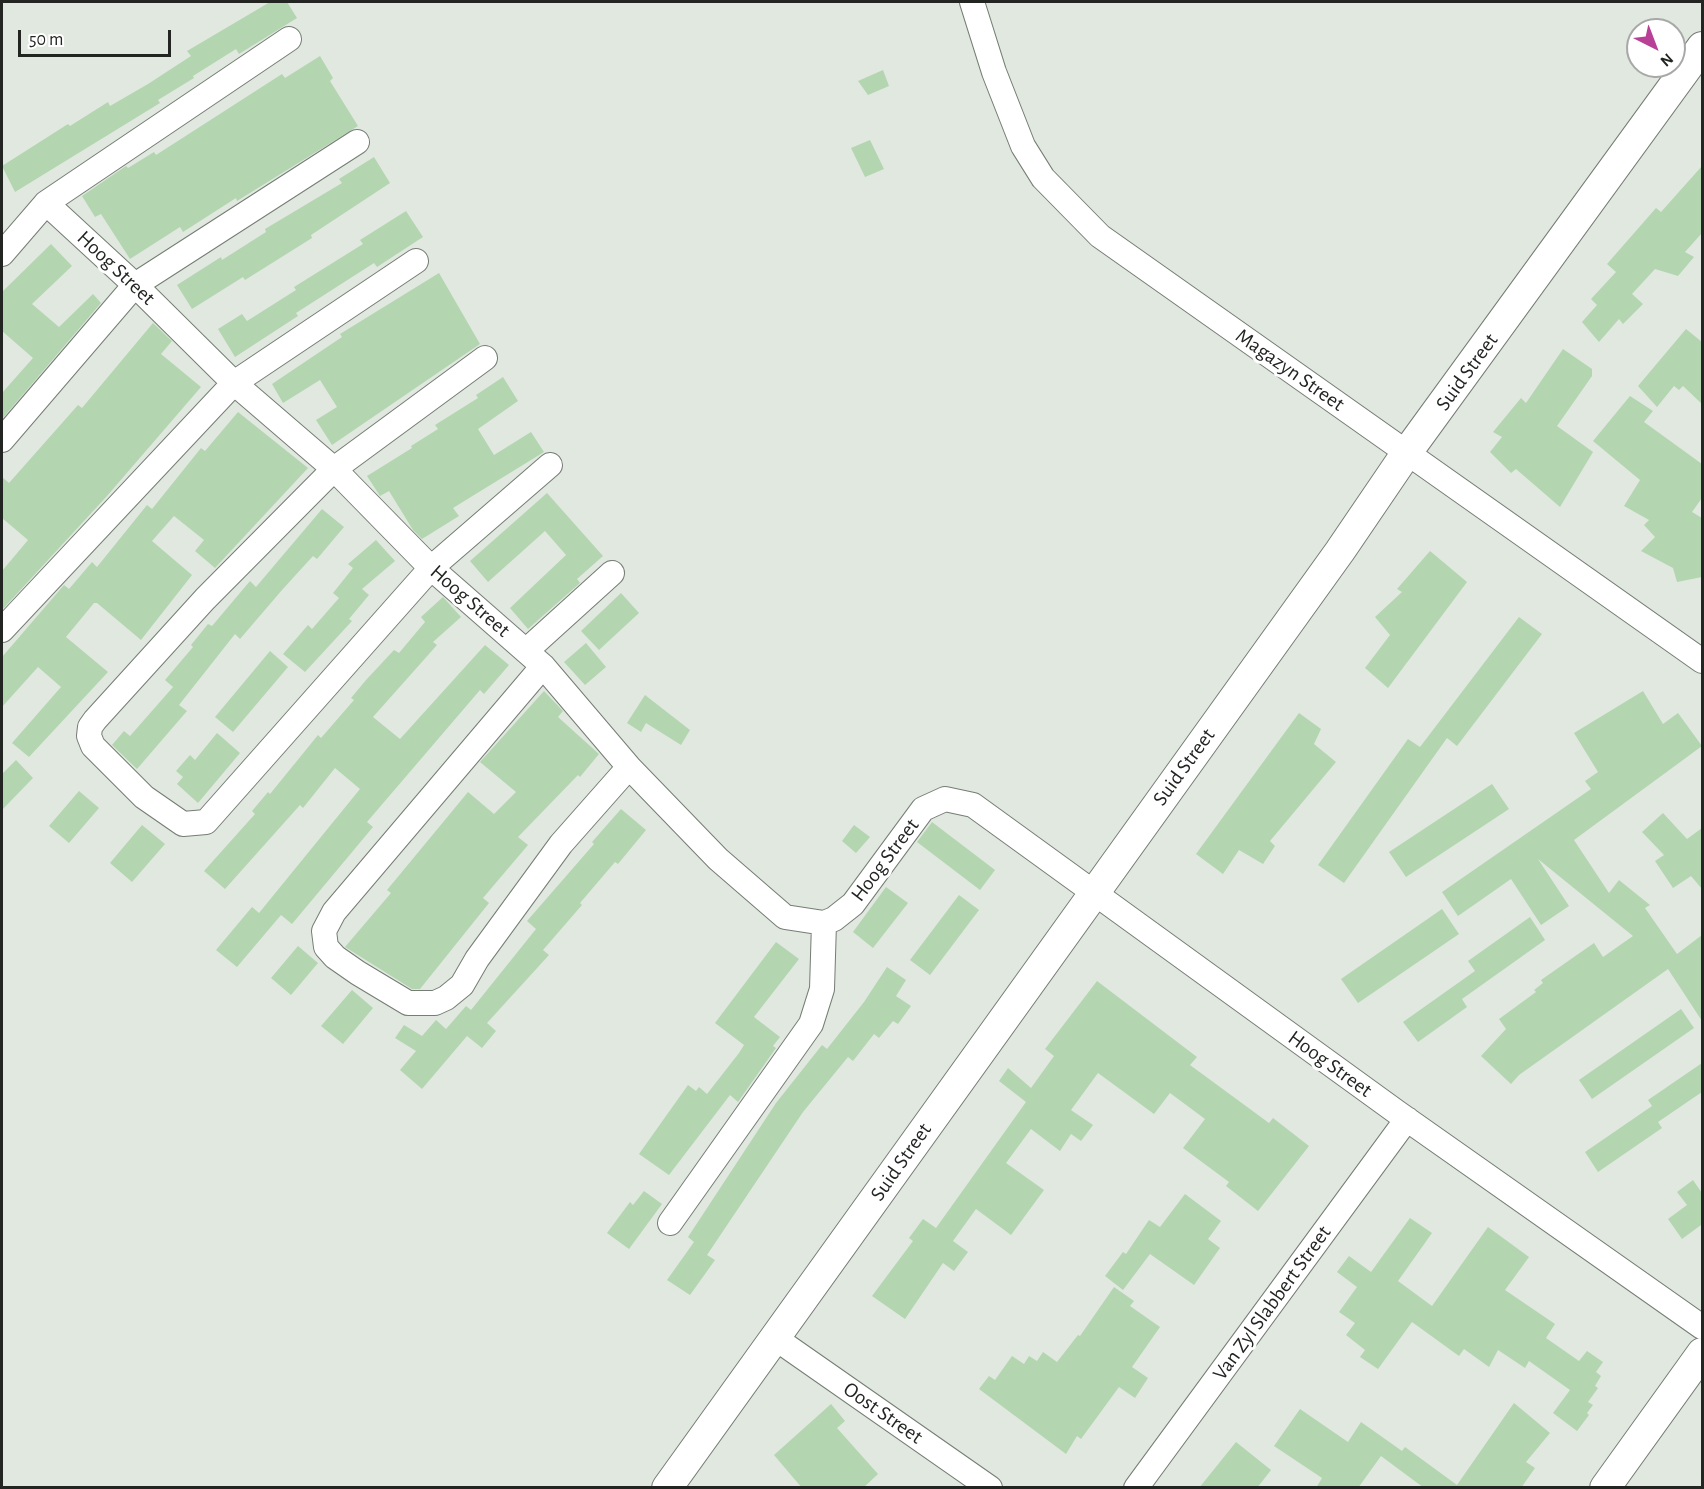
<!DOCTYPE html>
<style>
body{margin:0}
#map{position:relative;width:1704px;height:1489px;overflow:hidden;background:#e0e8df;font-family:"Alegreya Sans",sans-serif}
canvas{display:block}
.frame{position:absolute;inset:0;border:3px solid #222522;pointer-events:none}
.north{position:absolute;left:1626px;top:18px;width:60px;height:60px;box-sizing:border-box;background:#fff;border:2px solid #a7a8a7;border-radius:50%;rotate:138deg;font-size:16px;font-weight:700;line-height:24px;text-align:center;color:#222522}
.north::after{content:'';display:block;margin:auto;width:21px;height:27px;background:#b84197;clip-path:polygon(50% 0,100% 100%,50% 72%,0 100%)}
.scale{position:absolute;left:18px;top:30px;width:153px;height:27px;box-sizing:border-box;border:3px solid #222522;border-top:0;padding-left:8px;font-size:18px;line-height:21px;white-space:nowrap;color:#222522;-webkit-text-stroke:4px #fff;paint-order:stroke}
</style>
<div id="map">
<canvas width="1704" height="1489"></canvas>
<div class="frame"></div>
<div class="north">N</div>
<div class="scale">50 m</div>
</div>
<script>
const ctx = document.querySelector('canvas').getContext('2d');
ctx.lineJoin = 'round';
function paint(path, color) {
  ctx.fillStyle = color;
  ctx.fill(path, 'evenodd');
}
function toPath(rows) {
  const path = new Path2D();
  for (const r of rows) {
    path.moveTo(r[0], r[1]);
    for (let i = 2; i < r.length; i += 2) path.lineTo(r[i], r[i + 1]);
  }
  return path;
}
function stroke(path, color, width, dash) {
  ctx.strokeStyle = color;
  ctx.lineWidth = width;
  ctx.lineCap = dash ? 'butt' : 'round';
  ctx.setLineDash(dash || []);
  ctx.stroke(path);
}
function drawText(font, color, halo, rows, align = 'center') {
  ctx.font = font + ' "Alegreya Sans",sans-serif';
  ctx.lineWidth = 6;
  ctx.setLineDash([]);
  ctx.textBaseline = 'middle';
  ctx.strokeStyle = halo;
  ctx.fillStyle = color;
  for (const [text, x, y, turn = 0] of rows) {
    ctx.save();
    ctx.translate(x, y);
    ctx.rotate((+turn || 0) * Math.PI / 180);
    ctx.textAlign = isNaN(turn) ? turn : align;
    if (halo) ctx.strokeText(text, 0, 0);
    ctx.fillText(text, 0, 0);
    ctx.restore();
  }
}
paint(toPath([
 [270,2,287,2,297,18,239,54,236,49,193,76,194,78,158,100,160,103,15,192,2,166,68,124,70,126,108,102,110,106,148,84,191,56,187,51],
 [320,56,333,78,330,81,358,126,237,201,236,198,183,232,180,227,130,259,101,214,95,217,82,196,126,166,128,168,154,152,156,155,282,74,285,78],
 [883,70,889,86,868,95,858,81],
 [870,140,884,169,865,177,851,148],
 [374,157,390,183,311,235,312,238,245,280,243,277,192,309,177,285,221,257,222,260,266,232,265,229,342,183,339,179],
 [1702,166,1702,233,1685,252,1694,257,1678,276,1655,269,1632,294,1643,304,1623,324,1619,319,1599,342,1582,322,1597,305,1591,299,1616,272,1607,264,1656,208,1661,212],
 [406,211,423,237,377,267,374,263,296,313,298,316,235,357,218,329,242,314,247,321,296,290,294,287,363,244,360,240],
 [51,244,72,266,32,304,59,327,93,294,101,303,2,419,2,393,33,358,2,331,2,292],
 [439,273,480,344,332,445,316,420,337,407,320,380,283,403,272,384,342,337,340,334],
 [153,323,172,341,161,354,201,387,107,496,2,610,2,571,28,540,2,518,2,477,9,483,78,405,82,408],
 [1686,329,1702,342,1702,404,1683,386,1679,390,1674,386,1657,407,1638,386],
 [1563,349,1592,369,1592,376,1557,426,1593,452,1560,507,1516,469,1511,473,1490,452,1502,437,1493,432,1521,398,1526,403],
 [503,377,518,401,478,429,494,455,531,432,544,452,453,508,459,516,422,539,413,530,389,491,380,496,367,476,412,448,411,446,438,429,435,425,478,398,476,395],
 [1630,396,1653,411,1644,422,1702,464,1702,498,1692,512,1702,518,1702,577,1677,582,1673,568,1641,551,1655,537,1644,525,1649,520,1624,506,1640,480,1593,441],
 [238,412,308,468,215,568,195,551,204,540,174,516,152,541,192,575,141,640,97,603,94,603,66,637,108,672,29,757,12,743,61,687,38,667,2,707,2,657,64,585,69,589,92,562,97,567,147,505,152,509,201,448,205,451],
 [547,493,603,556,577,579,580,583,528,629,510,608,566,555,545,531,488,582,470,561],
 [322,509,344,527,317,559,313,556,282,590,240,639,235,634,179,705,187,711,137,769,112,745,124,731,130,736,173,687,165,680,193,647,191,645,208,624,212,626,250,581,256,587],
 [376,540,395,561,362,589,369,595,349,619,352,621,305,672,283,654,308,625,312,629,339,598,333,593,353,568,348,564],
 [1430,551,1467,582,1388,688,1365,668,1390,635,1375,617,1402,592,1397,589],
 [621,593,639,613,599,650,581,631],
 [443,597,461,617,433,642,437,645,373,717,400,739,485,645,509,665,484,694,480,690,367,822,373,827,292,924,281,915,237,967,216,950,252,907,259,913,360,789,335,768,303,808,300,805,225,889,204,871,255,814,252,811,268,792,270,794,318,735,321,738,354,700,351,698,366,680,394,650,399,653,425,622,421,617],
 [1519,617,1542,634,1457,746,1447,738,1344,883,1318,865,1408,739,1420,747],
 [586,643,606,667,585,685,564,662],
 [270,651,288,667,233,732,215,717],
 [544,691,563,711,558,717,599,754,580,777,578,775,518,837,528,845,483,898,489,903,420,989,412,989,345,947,391,893,387,890,468,792,494,814,516,792,480,762],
 [1643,691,1663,724,1678,713,1702,746,1574,840,1609,893,1619,880,1650,905,1645,908,1677,954,1702,935,1702,1021,1668,969,1519,1075,1511,1084,1481,1056,1506,1029,1499,1019,1536,992,1534,990,1543,983,1541,980,1594,943,1603,957,1633,936,1538,859,1569,906,1541,925,1511,879,1458,916,1442,892,1591,789,1585,781,1598,772,1574,733],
 [645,695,690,730,681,745,646,723,641,732,627,723],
 [1299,713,1321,729,1314,744,1336,762,1270,841,1275,846,1263,864,1239,850,1223,874,1196,854],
 [217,733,240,753,198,803,177,784,183,777,176,771,190,755,195,760],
 [16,760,33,778,2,810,2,774],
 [1492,784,1509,809,1406,877,1389,852],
 [79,791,99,808,69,843,49,826],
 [621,809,646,830,618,864,615,862,580,903,582,905,543,950,549,955,487,1023,496,1031,482,1048,467,1036,422,1089,400,1070,416,1051,395,1038,404,1025,422,1036,436,1020,446,1029,466,1006,471,1010,536,929,527,921,594,844,592,842],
 [1663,813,1687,839,1702,828,1702,889,1691,876,1673,888,1655,861,1664,855,1642,832],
 [932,822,995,870,980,890,917,842],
 [142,825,165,844,132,882,110,863],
 [854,825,870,837,856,853,842,841],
 [886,887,908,903,873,948,853,932],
 [959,895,979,910,930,975,910,960],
 [1442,909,1459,934,1358,1003,1341,979],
 [1530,917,1545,940,1462,999,1467,1007,1418,1042,1403,1022,1475,971,1468,961],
 [776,942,799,959,754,1017,780,1037,773,1046,776,1048,738,1102,730,1095,669,1175,639,1154,688,1085,696,1091,699,1087,707,1094,739,1053,744,1045,715,1023],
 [298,946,318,963,291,995,271,978],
 [887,967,906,980,896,996,911,1006,898,1024,893,1021,879,1038,874,1034,853,1061,848,1057,803,1112,707,1255,715,1260,690,1295,667,1280,694,1242,688,1237,776,1103,822,1045,827,1049,864,1002],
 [1097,981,1197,1057,1190,1065,1269,1123,1273,1118,1309,1146,1258,1211,1226,1186,1229,1182,1183,1148,1205,1119,1170,1093,1154,1114,1098,1073,1071,1110,1093,1125,1081,1141,1071,1134,1060,1151,1031,1129,1006,1163,1044,1190,1011,1235,976,1209,953,1241,968,1252,954,1271,943,1263,905,1319,872,1296,913,1241,909,1238,923,1219,936,1228,1026,1102,999,1081,1008,1068,1031,1088,1054,1056,1045,1049],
 [352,990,373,1008,343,1044,321,1026],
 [1681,1009,1694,1028,1592,1099,1579,1080],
 [1702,1063,1702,1092,1658,1122,1662,1128,1598,1172,1585,1152,1652,1106,1648,1100],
 [1693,1180,1702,1193,1702,1226,1701,1225,1682,1239,1668,1219,1687,1205,1677,1192],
 [644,1191,662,1204,629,1249,607,1233,630,1202,633,1205],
 [1185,1194,1221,1221,1208,1239,1220,1248,1194,1285,1150,1254,1123,1290,1105,1276,1123,1252,1126,1254,1149,1220,1160,1227],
 [1410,1218,1432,1233,1398,1281,1432,1306,1488,1227,1529,1257,1505,1290,1555,1324,1546,1338,1579,1361,1587,1351,1603,1362,1596,1372,1601,1376,1595,1386,1598,1388,1588,1402,1593,1405,1587,1413,1589,1415,1577,1431,1553,1413,1570,1390,1529,1361,1525,1368,1498,1350,1489,1367,1464,1349,1459,1356,1412,1322,1378,1369,1360,1357,1365,1350,1346,1335,1355,1323,1339,1312,1357,1287,1337,1272,1349,1256,1371,1272],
 [1114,1287,1134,1301,1130,1306,1160,1327,1132,1367,1148,1378,1135,1398,1119,1387,1081,1439,1077,1436,1066,1454,979,1389,989,1376,995,1380,1012,1356,1024,1364,1029,1356,1037,1361,1043,1352,1057,1362,1078,1335,1080,1336],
 [1514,1403,1550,1433,1526,1462,1535,1468,1521,1488,1424,1488,1381,1456,1358,1488,1316,1488,1322,1478,1274,1446,1300,1409,1348,1442,1361,1422,1402,1451,1405,1447,1457,1485],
 [831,1404,845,1421,837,1428,878,1474,863,1488,802,1488,774,1455],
 [1236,1442,1271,1470,1257,1488,1199,1488]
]), '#b3d6b1');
const minor = toPath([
 [972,2,994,72,1023,146,1043,178,1100,236,1702,661],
 [46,203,135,285,234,383,334,469,431,568,543,666,629,767,718,859,785,917,824,923,834,919,853,904,923,809,945,799,973,805,1398,1113,1702,1327],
 [2,254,46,203,289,39],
 [485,358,334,469,205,599,95,720,90,727,89,736,93,746,144,797,183,824,206,822,431,568,550,465],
 [2,440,135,285,357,142],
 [2,630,234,383,416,261],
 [527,650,612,573],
 [543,666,334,912,324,931,326,947,335,957,358,973,408,1003,435,1003,446,998,462,985,477,959,561,844,629,767],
 [670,1223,811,1024,822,989,824,923],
 [775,1338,990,1488],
 [1136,1488,1407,1119]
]);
const tertiary = toPath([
 [667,1488,1340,551,1408,451,1702,47],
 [1605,1488,1702,1353]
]);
stroke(minor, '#757d75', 26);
stroke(tertiary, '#757d75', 32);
stroke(minor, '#fff', 24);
stroke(tertiary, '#fff', 30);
drawText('21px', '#222522', '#fff', [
 ["Hoog Street",116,268,43],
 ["Magazyn Street",1290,370,35],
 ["Suid Street",1467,372,-54],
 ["Hoog Street",470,601,41],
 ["Suid Street",1184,767,-54],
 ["Hoog Street",885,860,-53],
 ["Hoog Street",1330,1064,36],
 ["Suid Street",901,1162,-55],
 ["Van Zyl Slabbert Street",1272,1303,-54],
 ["Oost Street",883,1413,35]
]);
</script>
